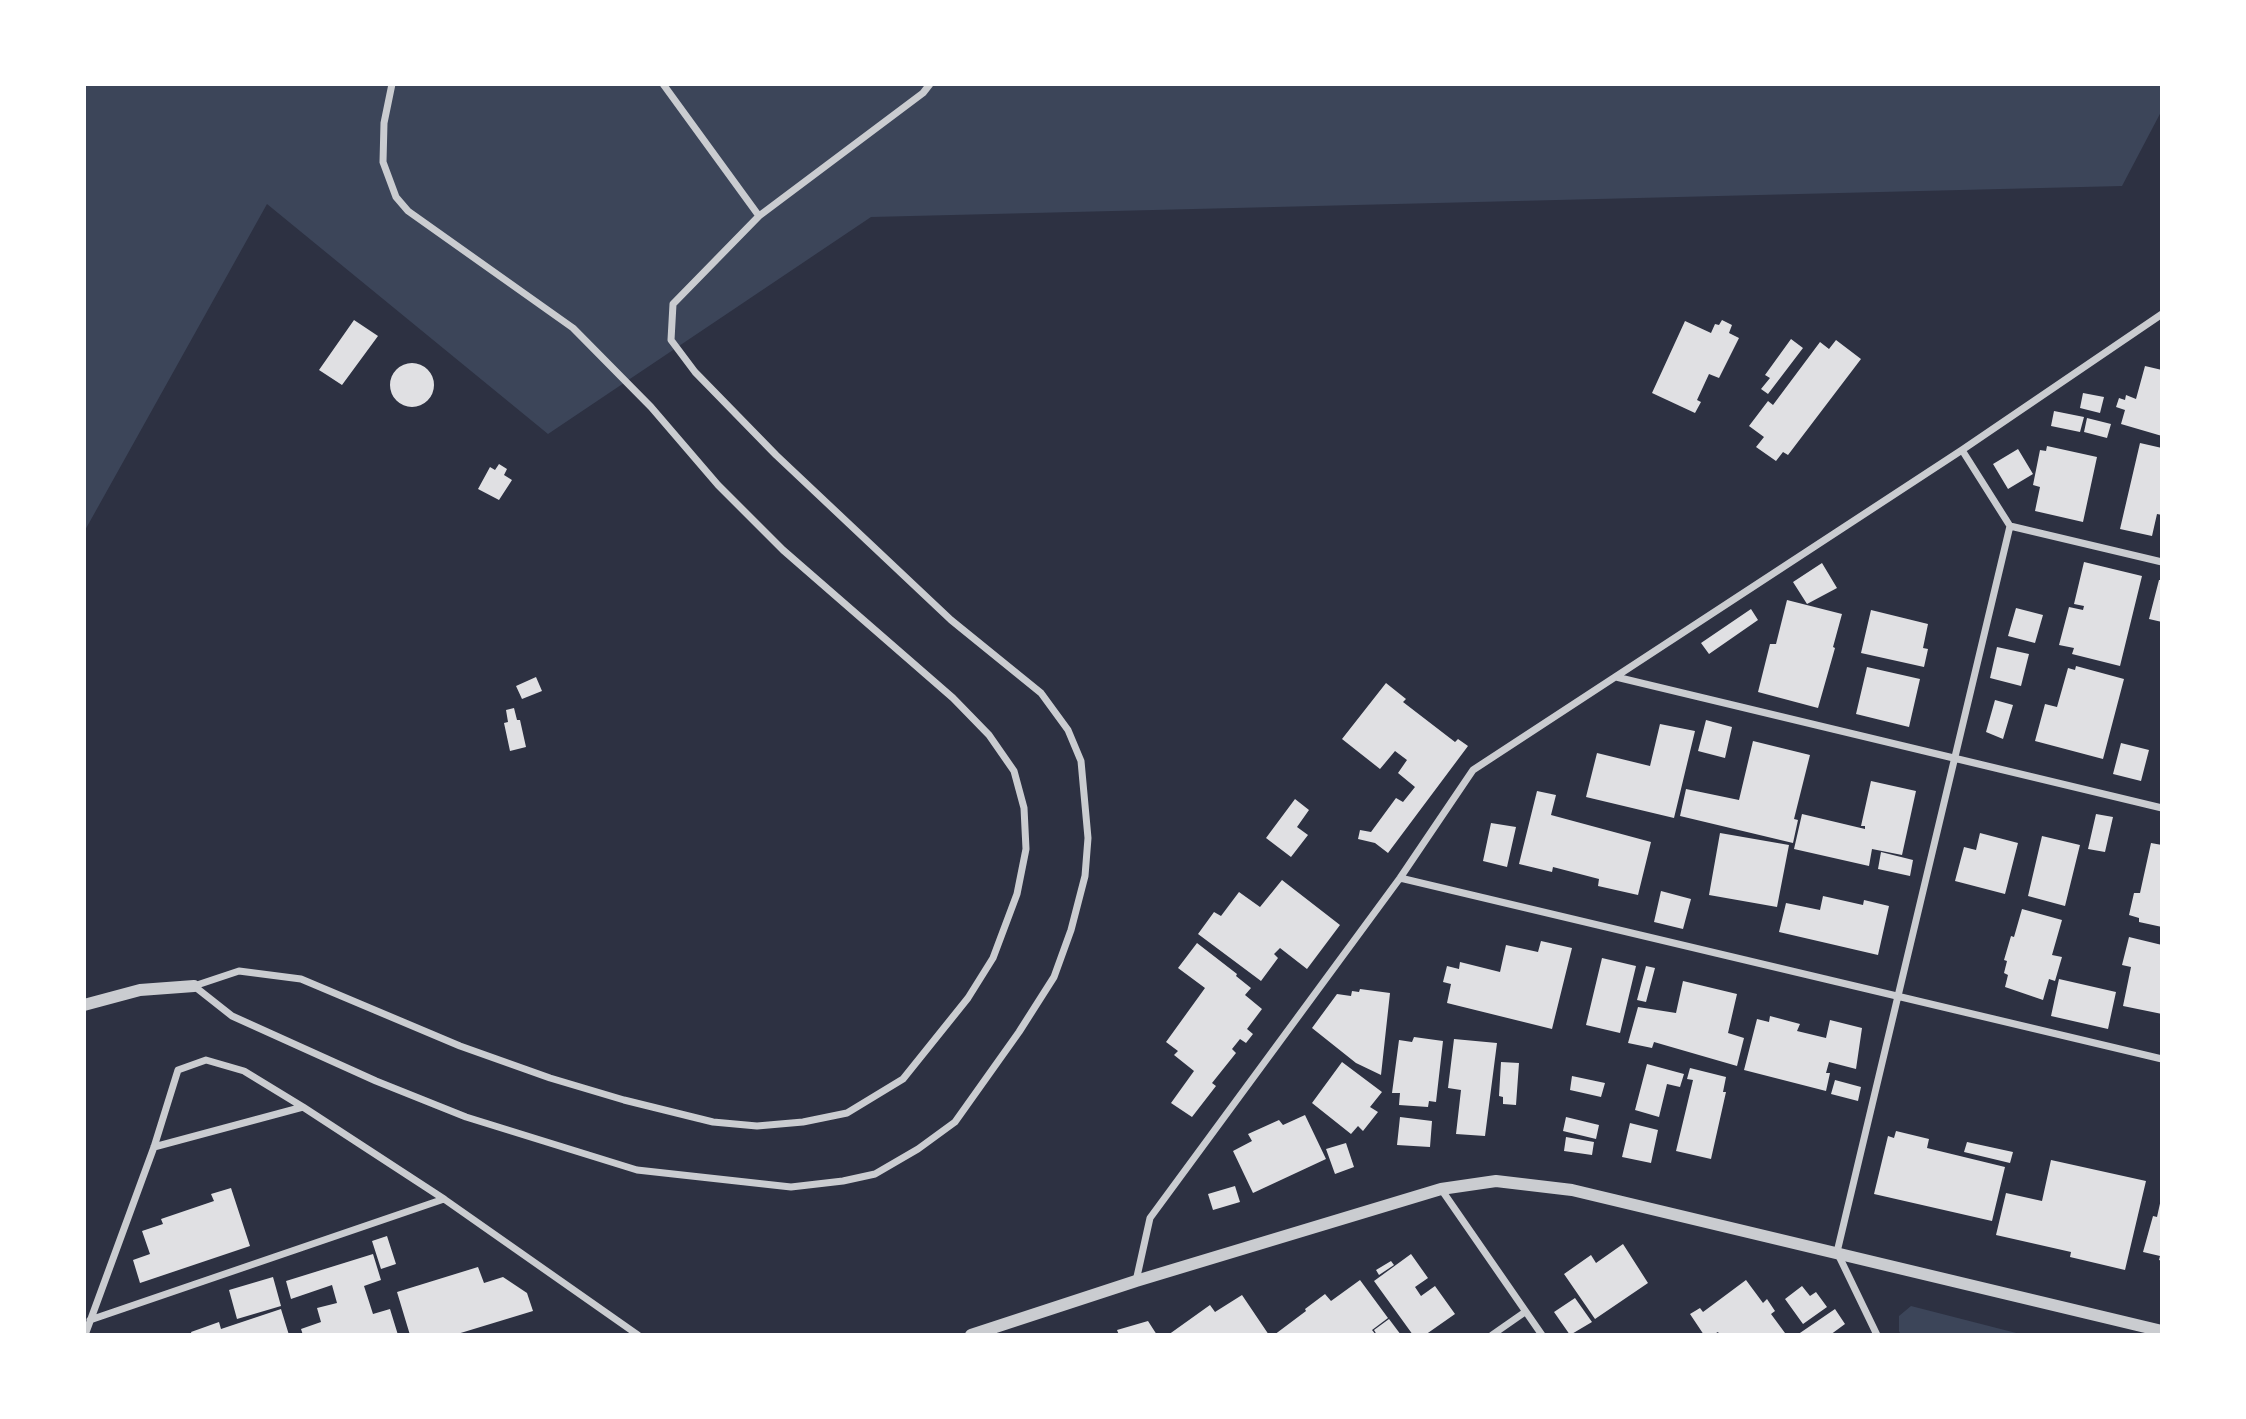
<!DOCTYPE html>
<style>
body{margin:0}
#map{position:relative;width:2246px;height:1419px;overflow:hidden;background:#2d3142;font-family:"Space Grotesk",sans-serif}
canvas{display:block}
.frame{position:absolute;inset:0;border:86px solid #fff;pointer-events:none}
</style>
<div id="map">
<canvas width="2246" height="1419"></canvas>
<div class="frame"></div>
</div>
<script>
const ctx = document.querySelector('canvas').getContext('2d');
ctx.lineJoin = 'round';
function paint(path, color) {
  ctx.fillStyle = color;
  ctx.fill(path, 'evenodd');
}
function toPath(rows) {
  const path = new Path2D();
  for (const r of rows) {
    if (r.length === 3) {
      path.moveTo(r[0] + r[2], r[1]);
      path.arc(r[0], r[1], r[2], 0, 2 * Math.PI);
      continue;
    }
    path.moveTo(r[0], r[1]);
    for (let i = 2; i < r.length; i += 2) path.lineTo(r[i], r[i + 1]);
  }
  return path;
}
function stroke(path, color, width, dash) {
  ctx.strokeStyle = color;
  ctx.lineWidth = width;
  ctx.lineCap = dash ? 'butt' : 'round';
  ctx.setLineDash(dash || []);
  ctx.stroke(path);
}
paint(toPath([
 [84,84,2162,84,2162,110,2122,186,871,217,548,434,267,204,84,532],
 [1911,1306,2024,1335,1901,1335,1899,1331,1899,1316]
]), '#3c4559');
paint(toPath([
 [354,320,378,336,342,385,319,370],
 [1722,320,1732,325,1729,333,1739,338,1719,378,1709,374,1697,400,1701,402,1695,413,1652,393,1685,321,1711,333,1715,324,1719,325],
 [1791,339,1803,348,1768,394,1761,389,1770,378,1765,375],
 [1836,340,1861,359,1788,455,1783,452,1776,461,1756,447,1764,437,1749,426,1768,401,1773,405,1820,342,1829,349],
 [412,385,22],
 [2145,366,2162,370,2162,436,2121,424,2125,410,2116,407,2119,398,2125,400,2126,395,2136,399],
 [2083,393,2104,397,2100,413,2080,408],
 [2054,411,2084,417,2080,432,2051,426],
 [2087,418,2111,424,2107,438,2084,432],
 [2140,443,2162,448,2162,515,2157,514,2152,536,2120,529],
 [2047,446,2097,457,2083,522,2035,511,2040,487,2033,485,2040,450,2046,451],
 [2018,449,2033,474,2008,489,1993,464],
 [499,464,507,469,504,475,512,480,499,500,478,489,490,467,495,470],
 [2084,562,2142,576,2120,666,2072,654,2074,648,2059,645,2069,607,2083,610,2084,606,2074,604],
 [1822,563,1837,588,1807,604,1793,582],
 [2159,580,2162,580,2162,622,2149,619],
 [1787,600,1842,614,1833,647,1835,648,1818,708,1758,692,1770,644,1776,644],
 [2016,608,2043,615,2035,643,2008,636],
 [1751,609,1758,620,1709,654,1701,643],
 [1871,610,1928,624,1923,648,1928,649,1924,667,1861,653],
 [1997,647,2029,654,2021,686,1990,678],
 [2076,666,2124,679,2103,759,2035,741,2045,704,2057,707,2068,668,2075,670],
 [1867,667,1920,679,1909,727,1856,714],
 [536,677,542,691,522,699,516,686],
 [1386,683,1406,699,1403,702,1455,742,1458,739,1468,746,1388,853,1375,843,1358,839,1360,830,1371,832,1396,798,1403,802,1415,787,1398,773,1407,760,1395,751,1380,769,1342,739],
 [1995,700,2013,705,2003,739,1986,732],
 [514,708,517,720,520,720,526,747,510,751,504,723,508,722,506,710],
 [1706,720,1732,727,1725,758,1698,751],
 [1660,724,1695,731,1674,818,1586,797,1597,753,1650,766],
 [1753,741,1810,755,1794,819,1798,820,1793,843,1680,816,1686,789,1739,800],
 [2121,743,2149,750,2141,781,2113,774],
 [1871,781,1916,791,1902,855,1872,849,1869,866,1794,849,1802,814,1865,829,1865,826,1861,826],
 [1537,791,1556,795,1551,815,1651,842,1638,895,1598,886,1599,879,1553,867,1552,872,1519,864],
 [1295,799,1309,810,1297,827,1308,835,1291,857,1266,838],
 [2096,814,2113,817,2105,852,2088,849],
 [1491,823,1516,827,1507,867,1483,861],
 [1720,833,1789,845,1777,907,1709,895],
 [1980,833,2018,843,2005,894,1955,881,1964,847,1976,850],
 [2042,836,2080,845,2065,906,2028,896],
 [2151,843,2162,845,2162,927,2139,922,2139,918,2129,915,2134,893,2140,893],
 [1881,852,1913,860,1910,876,1878,869],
 [1282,880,1340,925,1307,969,1280,948,1274,954,1278,958,1261,981,1198,934,1214,912,1221,916,1239,892,1260,907],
 [1661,891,1691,899,1683,929,1654,922],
 [1823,896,1863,905,1864,900,1889,906,1878,955,1779,932,1786,903,1820,910],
 [2022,909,2062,920,2052,955,2062,957,2055,981,2049,979,2043,1000,2005,987,2008,975,2004,973,2007,961,2004,960,2011,936,2014,937],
 [2129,937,2162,945,2162,1014,2123,1006,2131,967,2122,965],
 [1541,941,1572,948,1552,1029,1447,1003,1451,984,1443,982,1447,966,1459,969,1460,962,1500,972,1506,945,1538,952],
 [1197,943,1237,974,1236,976,1251,988,1245,995,1262,1009,1247,1029,1253,1034,1246,1043,1240,1039,1232,1049,1236,1053,1212,1083,1216,1086,1192,1117,1171,1103,1194,1071,1174,1055,1178,1051,1166,1042,1205,988,1178,968],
 [1602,958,1636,966,1620,1033,1586,1025],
 [1646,966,1655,968,1646,1002,1637,1000],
 [2059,979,2116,992,2108,1029,2051,1016],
 [1683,981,1737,994,1728,1033,1744,1038,1737,1066,1654,1042,1652,1048,1628,1043,1638,1007,1676,1013],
 [1360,989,1390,993,1381,1075,1356,1063,1312,1028,1337,994,1351,996,1352,991,1359,992],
 [1770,1016,1800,1024,1797,1031,1826,1038,1830,1020,1862,1028,1856,1069,1829,1062,1826,1073,1830,1073,1826,1091,1744,1070,1757,1019,1769,1022],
 [1414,1037,1443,1041,1436,1102,1429,1101,1428,1107,1399,1105,1400,1093,1392,1093,1399,1040,1412,1042],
 [1454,1039,1497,1043,1485,1136,1456,1134,1461,1090,1448,1088],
 [1342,1062,1382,1092,1370,1107,1378,1112,1363,1131,1358,1126,1351,1134,1312,1103],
 [1501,1062,1519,1063,1516,1105,1503,1104,1503,1097,1499,1096],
 [1647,1064,1684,1074,1680,1087,1667,1084,1659,1117,1635,1110],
 [1690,1068,1726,1077,1723,1092,1726,1092,1711,1159,1676,1151,1693,1080,1687,1079],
 [1572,1076,1605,1083,1601,1097,1570,1090],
 [1835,1080,1861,1087,1858,1101,1831,1094],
 [1305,1115,1326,1159,1253,1193,1233,1151,1252,1141,1248,1134,1279,1120,1283,1125],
 [1400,1117,1432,1121,1430,1147,1397,1145],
 [1566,1117,1599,1125,1596,1139,1563,1131],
 [1630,1123,1658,1130,1651,1163,1622,1157],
 [1896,1131,1929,1139,1927,1148,2005,1167,1992,1221,1874,1194,1888,1136,1894,1138],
 [1566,1137,1594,1142,1592,1155,1564,1151],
 [1967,1142,2013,1152,2010,1163,1964,1152],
 [1346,1143,1354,1167,1335,1174,1326,1149],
 [2051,1160,2146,1181,2125,1270,2070,1257,2071,1252,1996,1235,2006,1193,2042,1201],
 [1235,1186,1240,1202,1213,1210,1208,1194],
 [231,1188,250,1246,140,1283,133,1260,150,1254,142,1231,163,1224,161,1219,214,1201,211,1194],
 [2161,1199,2162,1200,2162,1261,2159,1260,2160,1256,2143,1252,2153,1216,2157,1217],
 [387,1236,396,1264,381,1269,372,1241],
 [1623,1244,1648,1283,1595,1319,1564,1274,1591,1255,1596,1263],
 [373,1254,381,1280,364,1286,373,1314,390,1309,398,1335,303,1335,301,1329,321,1322,317,1308,337,1303,332,1285,291,1299,286,1281],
 [1411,1254,1428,1278,1415,1287,1421,1296,1435,1286,1455,1314,1425,1335,1413,1335,1374,1281],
 [1391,1261,1394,1265,1379,1275,1376,1270],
 [478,1267,484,1283,503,1277,527,1293,533,1311,454,1335,410,1335,397,1292],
 [273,1277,281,1306,237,1319,229,1290],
 [1360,1280,1388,1318,1372,1330,1376,1335,1274,1335,1306,1311,1305,1309,1325,1294,1331,1301],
 [1746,1280,1763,1303,1767,1299,1775,1311,1771,1314,1785,1333,1783,1335,1720,1335,1718,1332,1712,1335,1704,1335,1690,1314,1700,1308,1703,1312],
 [1802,1286,1810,1296,1816,1292,1827,1307,1803,1324,1785,1299],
 [1242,1295,1269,1335,1168,1335,1210,1305,1215,1312],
 [1575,1298,1592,1322,1570,1335,1554,1312],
 [281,1309,289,1335,192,1335,191,1332,219,1322,221,1329],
 [1835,1309,1845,1324,1830,1335,1797,1335],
 [1389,1319,1401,1335,1377,1335,1374,1330],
 [1148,1321,1157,1335,1119,1335,1117,1330]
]), '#e0e0e3');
stroke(toPath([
 [663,84,759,216],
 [1962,450,2010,526,2162,562],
 [1616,677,2162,808],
 [1400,878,2162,1059],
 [194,986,232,1016,376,1081,466,1117,637,1170,791,1187,843,1181,875,1174,918,1149,955,1122,1019,1032,1054,977,1071,930,1085,876,1088,838,1081,761,1068,730,1041,693,951,620,776,455,695,372,671,340,673,304,759,216,923,93,930,84],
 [194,986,239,971,301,979,460,1046,550,1078,624,1100,713,1122,757,1126,803,1122,847,1113,903,1079,968,998,993,958,1017,894,1026,849,1024,808,1014,771,989,735,953,698,783,550,718,485,651,407,573,328,408,211,396,197,383,162,384,123,392,84],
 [154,1147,303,1107],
 [1441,1189,1542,1335],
 [1136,1281,1150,1218,1400,878,1473,770,1962,450,2162,314],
 [90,1320,444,1199],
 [85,1335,154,1147,178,1070,206,1060,244,1071,303,1107,444,1199,638,1335],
 [1492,1335,1525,1312],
 [1877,1335,1837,1252,2010,526]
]), '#caccd0', 7);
stroke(toPath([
 [84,1005,140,990,194,986],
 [971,1335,1136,1281,1441,1189,1496,1181,1572,1190,2162,1331]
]), '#caccd0', 12);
</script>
